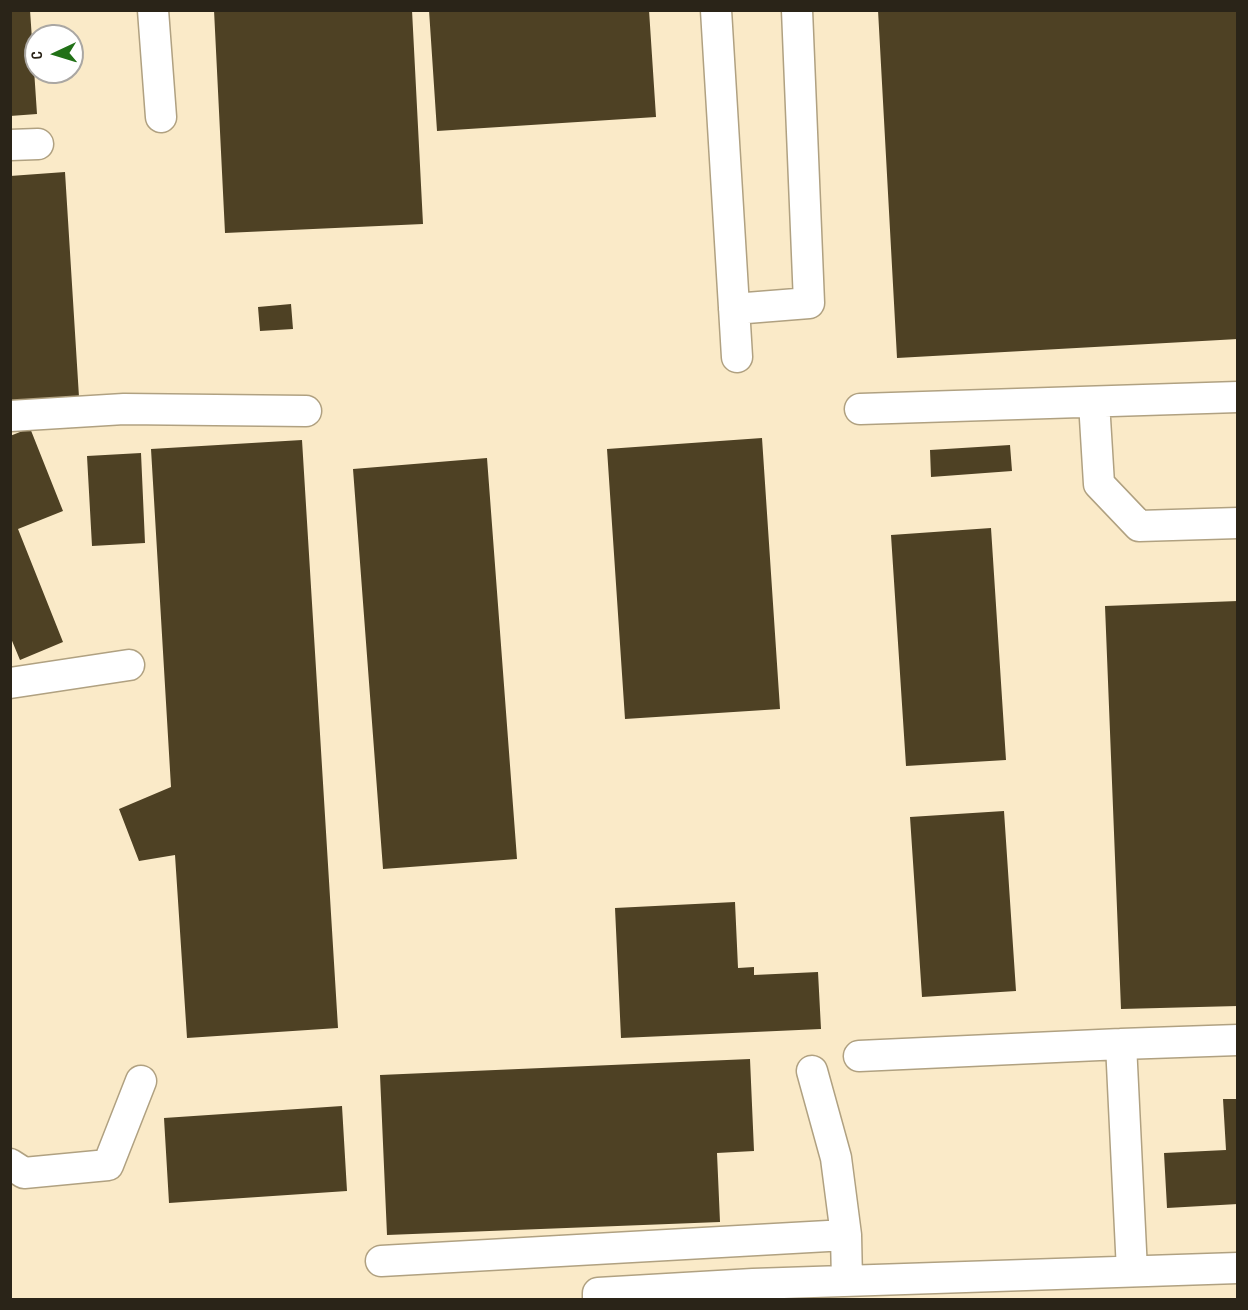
<!DOCTYPE html>
<meta charset="utf-8">
<style>
body{margin:0}
#map{position:relative;width:1248px;height:1310px;overflow:hidden;background:#faeac8;font-family:"Sofia Sans Condensed",sans-serif}
canvas{display:block}
.frame{position:absolute;inset:0;border:12px solid #2a2418;pointer-events:none}
.north{position:absolute;left:24px;top:24px;width:60px;height:60px;box-sizing:border-box;background:#fff;border:2px solid #aaa7a3;border-radius:50%;rotate:266deg;font-size:16px;font-weight:700;line-height:24px;text-align:center;color:#2a2418}
.north::after{content:'';display:block;margin:auto;width:21px;height:27px;background:#217117;clip-path:polygon(50% 0,100% 100%,50% 72%,0 100%)}
</style>
<div id="map">
<canvas width="1248" height="1310"></canvas>
<div class="frame"></div>
<div class="north">С</div>
</div>
<script>
const ctx = document.querySelector('canvas').getContext('2d');
ctx.lineJoin = 'round';
function paint(path, color) {
  ctx.fillStyle = color;
  ctx.fill(path, 'evenodd');
}
function toPath(rows) {
  const path = new Path2D();
  for (const r of rows) {
    path.moveTo(r[0], r[1]);
    for (let i = 2; i < r.length; i += 2) path.lineTo(r[i], r[i + 1]);
  }
  return path;
}
function stroke(path, color, width, dash) {
  ctx.strokeStyle = color;
  ctx.lineWidth = width;
  ctx.lineCap = dash ? 'butt' : 'round';
  ctx.setLineDash(dash || []);
  ctx.stroke(path);
}
paint(toPath([
 [10,10,30,10,37,114,10,116],
 [214,10,412,10,423,224,225,233],
 [429,10,649,10,656,117,437,131],
 [878,10,1238,10,1238,339,897,358],
 [65,172,79,397,10,401,10,176],
 [291,304,293,329,260,331,258,307],
 [30,428,63,511,18,529,63,642,20,660,10,636,10,436],
 [762,438,780,709,625,719,607,449],
 [302,440,338,1028,187,1038,175,855,139,861,119,809,171,787,151,449],
 [1010,445,1012,471,931,477,930,450],
 [141,453,145,543,92,546,87,456],
 [487,458,517,859,383,869,353,469],
 [991,528,1006,760,906,766,891,535],
 [1238,601,1238,1006,1121,1009,1105,606],
 [1004,811,1016,991,922,997,910,817],
 [735,902,738,968,754,967,754,975,818,972,821,1029,621,1038,615,908],
 [750,1059,754,1151,717,1153,720,1222,387,1235,380,1075],
 [1223,1099,1238,1099,1238,1204,1167,1208,1164,1153,1226,1150],
 [342,1106,347,1191,169,1203,164,1118]
]), '#4e4124');
const minor = toPath([
 [153,10,161,117],
 [716,10,737,357],
 [10,145,38,144],
 [734,309,809,303,797,10],
 [1094,402,1099,484,1139,526,1238,523],
 [860,409,1238,397],
 [10,416,124,409,306,411],
 [10,683,129,665],
 [1121,1044,1132,1271],
 [859,1056,1121,1044,1238,1040],
 [812,1071,836,1158,846,1235,847,1281],
 [10,1164,24,1173,108,1165,141,1081],
 [381,1261,846,1235],
 [598,1300,598,1293,753,1284],
 [744,1300,753,1284,1238,1268]
]);
stroke(minor, '#b0a181', 33);
stroke(minor, '#fff', 30);
</script>
